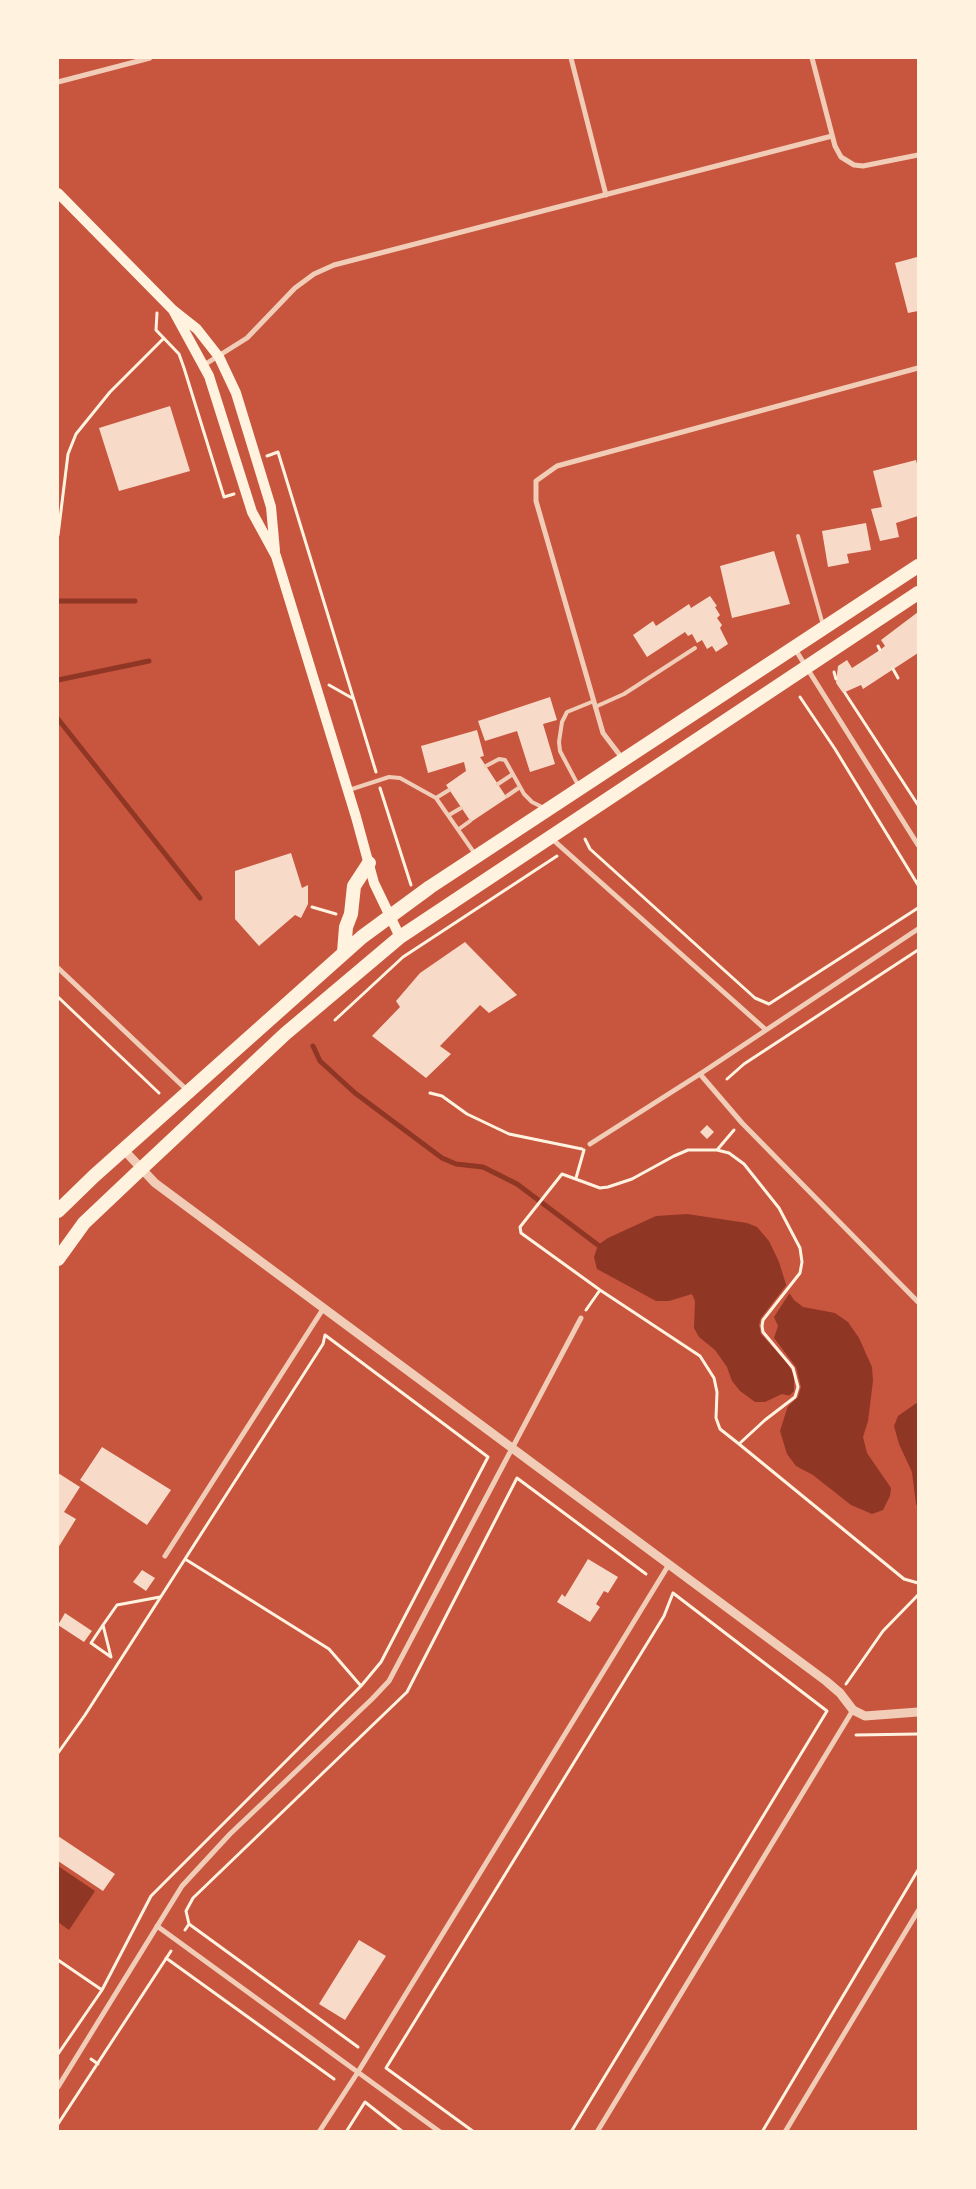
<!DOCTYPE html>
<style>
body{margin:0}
#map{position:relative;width:976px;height:2189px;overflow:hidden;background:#c8553d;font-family:"Open Sans",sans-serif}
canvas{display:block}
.frame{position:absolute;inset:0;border:59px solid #fff3e0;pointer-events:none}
</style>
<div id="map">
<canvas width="976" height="2189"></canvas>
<div class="frame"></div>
</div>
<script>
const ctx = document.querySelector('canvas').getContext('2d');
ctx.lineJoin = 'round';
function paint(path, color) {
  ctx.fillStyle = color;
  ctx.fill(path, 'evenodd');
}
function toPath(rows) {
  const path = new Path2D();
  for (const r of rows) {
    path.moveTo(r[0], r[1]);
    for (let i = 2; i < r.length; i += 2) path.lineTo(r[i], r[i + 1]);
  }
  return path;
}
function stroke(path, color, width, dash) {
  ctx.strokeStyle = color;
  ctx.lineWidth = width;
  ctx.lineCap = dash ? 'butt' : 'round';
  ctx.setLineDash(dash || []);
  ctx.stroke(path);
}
paint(toPath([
 [687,1214,747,1223,757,1227,769,1241,779,1262,788,1291,794,1300,803,1307,835,1313,848,1322,859,1338,872,1367,873,1381,868,1421,863,1437,867,1453,891,1488,890,1496,883,1510,872,1514,851,1505,813,1475,796,1466,787,1454,780,1431,791,1396,782,1394,765,1402,755,1402,740,1391,732,1381,727,1367,715,1350,699,1337,694,1328,695,1301,692,1294,669,1301,656,1301,597,1269,594,1257,598,1245,608,1238,656,1216],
 [918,1402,918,1508,916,1504,912,1472,899,1444,894,1426,898,1416],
 [58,1866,95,1891,69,1930,58,1922]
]), '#8f3625');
paint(toPath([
 [788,1283,791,1291,774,1317,778,1326,774,1338,796,1367,801,1387,798,1397,783,1411,787,1398,794,1391,794,1375,788,1364,761,1334,759,1325,761,1318]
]), '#c8553d');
stroke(toPath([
 [58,601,135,601],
 [58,680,149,661],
 [58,719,200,898],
 [313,1046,320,1061,355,1093,442,1158,456,1164,483,1167,517,1184,598,1245]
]), '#8f3625', 5);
paint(toPath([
 [917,257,918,311,908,313,895,263],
 [170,406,190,471,119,491,99,428],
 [916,460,918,468,918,516,896,523,899,537,880,541,871,509,882,507,873,471],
 [866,523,871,550,847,554,849,563,828,567,822,531],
 [774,551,790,604,732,618,720,566],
 [710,596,717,606,715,607,720,615,717,618,722,625,720,628,728,644,716,652,712,646,707,649,702,640,697,643,692,634,688,636,685,632,647,657,633,635,653,621,656,626,689,604,691,608],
 [918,612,918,653,863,689,861,685,843,693,836,683,838,666,847,660,852,668,880,650,885,646,881,640],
 [550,697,557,720,543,724,555,764,530,772,517,731,485,741,478,721],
 [477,730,484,756,480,757,507,798,471,822,446,785,466,771,464,762,428,773,421,746],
 [291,853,302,888,308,885,308,904,301,918,295,915,259,946,235,919,235,871],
 [465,942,517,995,489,1013,480,1005,440,1046,451,1054,426,1078,372,1036,400,1007,396,1001,420,973],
 [707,1125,714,1132,707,1139,700,1132],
 [102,1447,171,1490,147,1525,80,1480],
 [58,1473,80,1487,64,1512,76,1519,58,1548],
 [588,1559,618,1577,608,1593,604,1591,596,1604,600,1607,590,1622,557,1602,562,1594,565,1597],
 [142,1570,155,1578,146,1591,133,1582],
 [65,1613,92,1631,84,1642,58,1625],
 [58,1836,115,1874,103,1891,58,1861],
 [359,1940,386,1956,345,2020,319,2004]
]), '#f7dbc8');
stroke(toPath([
 [157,313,156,330,179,354,184,368,224,497,234,494],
 [267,456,278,452,376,772],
 [58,535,68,454,76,434,110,392,164,338],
 [878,646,880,650],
 [893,669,898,678],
 [834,672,836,679],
 [329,685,352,698],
 [845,693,918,805],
 [800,697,835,749,918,885],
 [380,788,411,885],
 [585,839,590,849,755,998,769,1004,918,908],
 [312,907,336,914],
 [58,997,159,1093],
 [335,1020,403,957,557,856],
 [727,1079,744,1064,918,950],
 [430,1093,442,1096,467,1114,509,1134,582,1149],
 [688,1150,717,1150,729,1153,744,1164,779,1208,800,1248,802,1262,800,1273,763,1320,762,1326,763,1332,793,1368,798,1387,795,1397,765,1420,739,1444,720,1429,716,1418,717,1392,714,1378,700,1356,600,1290,521,1233,520,1227,562,1174,600,1188,608,1187,632,1179,674,1156,688,1150],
 [717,1150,734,1130],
 [576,1178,584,1150],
 [586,1310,600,1290],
 [739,1444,904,1579,918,1583],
 [185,1559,329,1649,361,1686],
 [103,1625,111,1657,91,1643,103,1625,117,1605,160,1597],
 [846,1684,883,1631,918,1595],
 [856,1735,918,1734],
 [58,1753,85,1715,185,1559,323,1344,325,1335,488,1457,381,1662,361,1686,151,1896,102,1990,58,2054],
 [189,1924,358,2047],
 [185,1930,189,1924,186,1911,193,1898,407,1692,517,1478,646,1574],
 [166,1958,334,2079],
 [58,1960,102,1990],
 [91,2059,98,2064],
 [58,2124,171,1951],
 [346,2132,365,2102,403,2132],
 [474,2132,386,2068,664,1616,673,1593,827,1711,571,2132],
 [762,2132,918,1870]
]), '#fff3e0', 3);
stroke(toPath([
 [798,536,823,625],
 [595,707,624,694,695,648],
 [486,766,499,759,505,760,524,794,532,802,544,808],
 [498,784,513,774],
 [578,785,560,751,559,742,562,722,567,712,594,701],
 [349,790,389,777,400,778,436,798,475,854],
 [507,796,520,787],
 [436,798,449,790],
 [449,815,461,808],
 [459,829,470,821]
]), '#f1ccb7', 4);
stroke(toPath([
 [571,58,606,195],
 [812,58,835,146,841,157,854,165,863,166,918,155],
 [58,82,150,58],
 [204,365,247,338,295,288,314,274,334,265,832,136],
 [795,649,918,845],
 [622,758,603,733,536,501,536,481,557,466,918,368],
 [551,838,765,1029],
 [58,968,188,1091],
 [700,1074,742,1123,918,1302],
 [590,1144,700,1074,918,929],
 [165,1556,323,1309],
 [157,1926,440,2132],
 [58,2087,182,1886,230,1834,372,1699,389,1681,581,1318],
 [319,2132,358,2072,668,1566],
 [597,2132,853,1710],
 [785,2132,918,1911]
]), '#f1ccb7', 5);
stroke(toPath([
 [124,1150,155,1183,826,1681,840,1693,853,1710,865,1716,918,1712]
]), '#f1ccb7', 9);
stroke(toPath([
 [58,193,173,310,197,329,219,357,236,393,271,507,275,551],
 [173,310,209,376,252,512,276,556,356,817,374,883,400,937]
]), '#fff3e0', 10);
stroke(toPath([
 [344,952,346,927,351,914,354,886,369,863],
 [58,1211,94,1176,362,937,430,887,918,566],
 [58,1259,84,1223,141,1169,285,1034,400,937,918,593]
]), '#fff3e0', 14);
</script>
